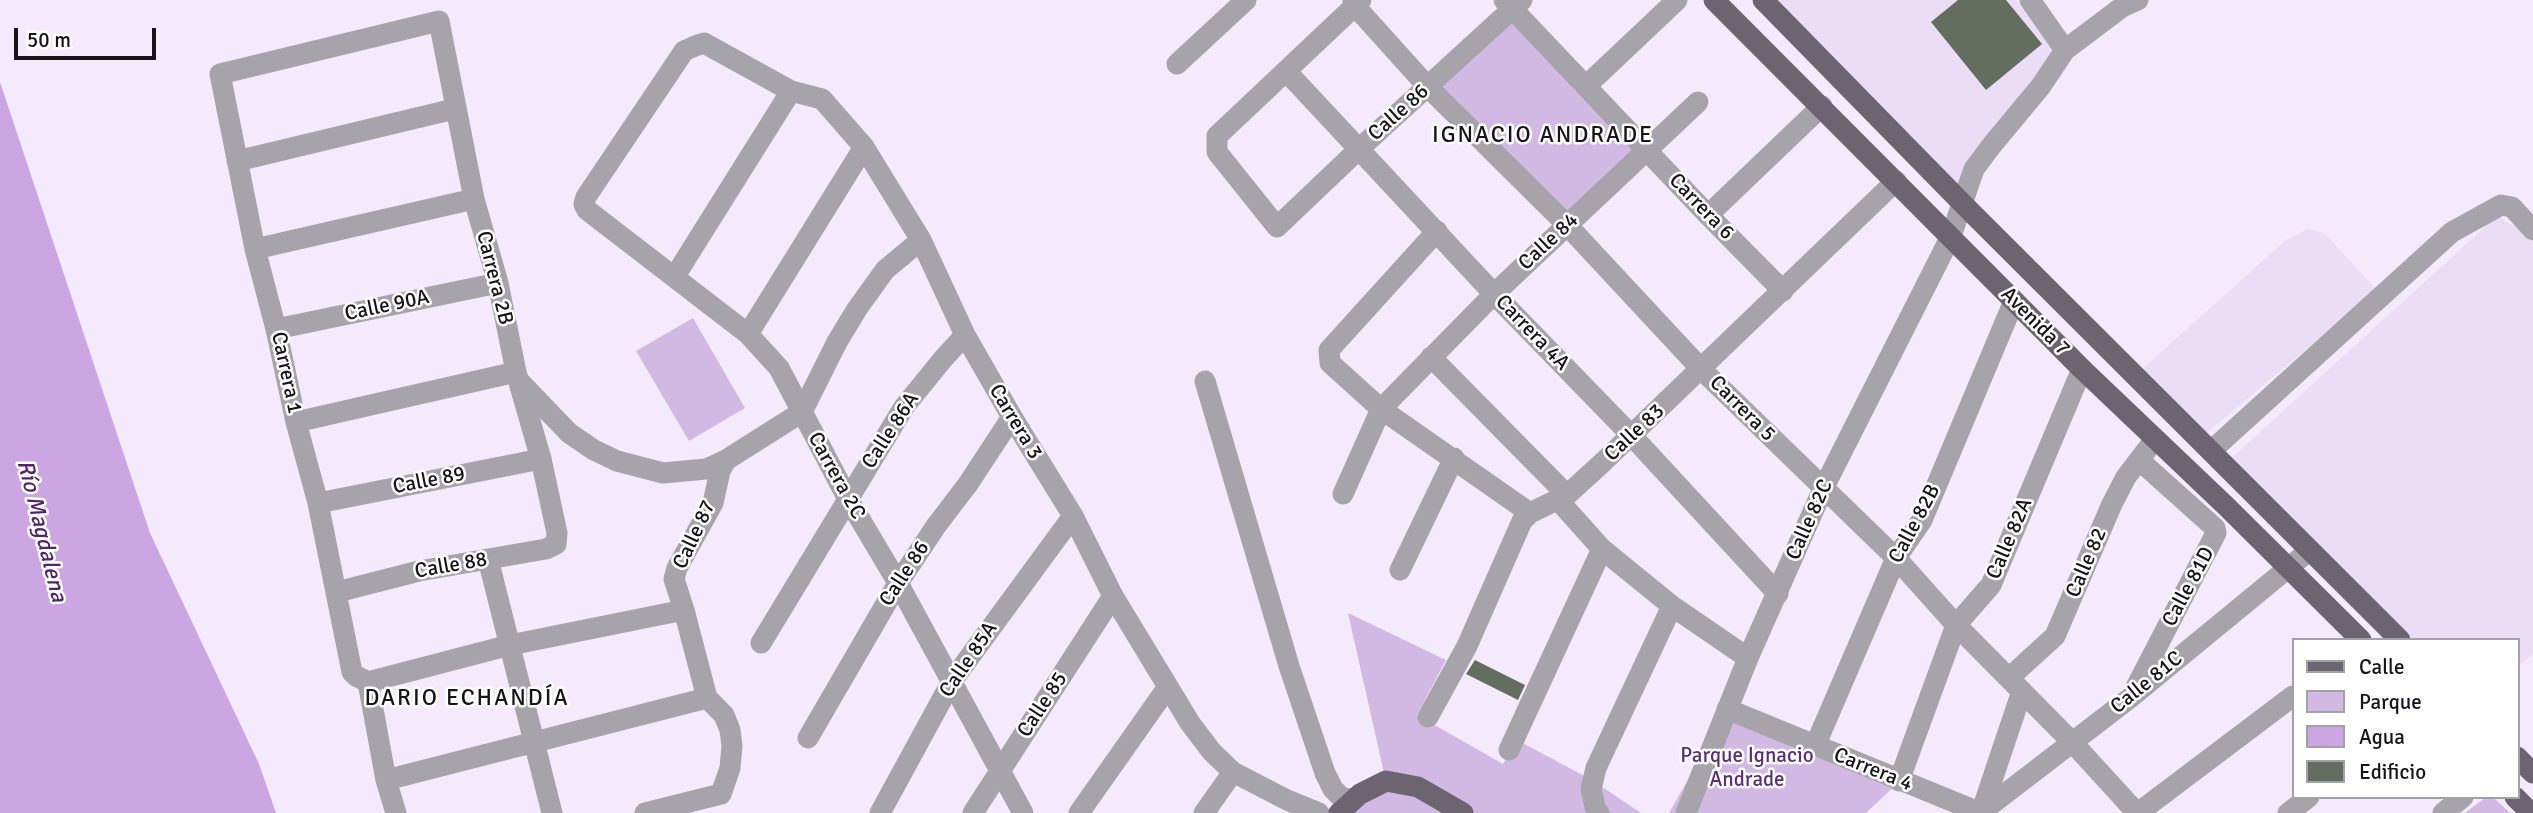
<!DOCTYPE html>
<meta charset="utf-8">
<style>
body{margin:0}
#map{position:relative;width:2533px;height:813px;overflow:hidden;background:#f4eafc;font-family:Signika,sans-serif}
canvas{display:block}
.legend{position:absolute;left:2292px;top:638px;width:228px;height:161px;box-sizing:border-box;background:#fff;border:2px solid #a2a1a3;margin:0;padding:9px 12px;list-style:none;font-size:21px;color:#171319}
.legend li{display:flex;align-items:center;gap:14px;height:35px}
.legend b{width:35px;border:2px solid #a2a1a3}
.scale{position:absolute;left:14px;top:28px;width:142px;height:32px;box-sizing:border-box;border:4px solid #171319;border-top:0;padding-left:9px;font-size:21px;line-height:24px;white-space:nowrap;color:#171319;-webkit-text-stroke:5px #fff;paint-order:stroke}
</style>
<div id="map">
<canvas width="2533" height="813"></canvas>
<ul class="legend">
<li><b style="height:9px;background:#6c6571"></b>Calle</li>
<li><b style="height:19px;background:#d2b9e4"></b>Parque</li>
<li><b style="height:19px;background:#cba6e2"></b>Agua</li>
<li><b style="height:19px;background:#646e60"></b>Edificio</li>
</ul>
<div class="scale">50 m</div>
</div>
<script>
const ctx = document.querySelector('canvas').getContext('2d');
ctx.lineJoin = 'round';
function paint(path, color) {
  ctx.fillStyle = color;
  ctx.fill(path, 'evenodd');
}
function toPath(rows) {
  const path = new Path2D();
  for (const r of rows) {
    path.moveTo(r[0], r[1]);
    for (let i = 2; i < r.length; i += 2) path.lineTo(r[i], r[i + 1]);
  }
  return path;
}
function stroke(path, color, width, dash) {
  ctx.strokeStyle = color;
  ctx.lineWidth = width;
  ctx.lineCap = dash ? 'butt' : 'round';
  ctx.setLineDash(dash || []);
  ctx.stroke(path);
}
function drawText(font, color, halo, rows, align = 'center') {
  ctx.font = font + ' Signika,sans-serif';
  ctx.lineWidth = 5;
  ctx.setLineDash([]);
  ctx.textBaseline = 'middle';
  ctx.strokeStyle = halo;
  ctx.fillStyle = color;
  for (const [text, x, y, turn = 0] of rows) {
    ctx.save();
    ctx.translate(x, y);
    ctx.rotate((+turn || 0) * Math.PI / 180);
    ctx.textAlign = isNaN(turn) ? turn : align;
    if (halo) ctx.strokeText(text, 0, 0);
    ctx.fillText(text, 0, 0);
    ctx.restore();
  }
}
paint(toPath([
 [1768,0,2016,0,2058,51,1962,199],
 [2497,216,2526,233,2533,242,2533,654,2517,667,2517,640,2415,640,2226,463],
 [2308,229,2324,233,2377,290,2204,435,2140,371,2286,240]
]), '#ebddf5');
paint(toPath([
 [1513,12,1643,149,1568,221,1432,87],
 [693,318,745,408,689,441,636,351],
 [1348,613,1446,660,1417,715,1503,764,1517,740,1592,780,1641,813,1342,813,1386,782],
 [1727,711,1898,783,1866,813,1669,813],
 [2486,797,2493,797,2510,813,2465,813]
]), '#d2b9e4');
paint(toPath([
 [0,82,150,533,259,764,276,813,0,813]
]), '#cba6e2');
paint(toPath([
 [1958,0,2006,0,2042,44,1986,90,1931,22],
 [1475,660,1525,685,1518,700,1466,674]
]), '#646e60');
stroke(toPath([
 [1353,0,1355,6,1428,87,1567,225,1702,370,1896,558,1956,625,2072,742,2137,813],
 [1361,0,1217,136,1217,152,1277,227,1359,149,1522,0],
 [1504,0,1708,215,1783,291],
 [2030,0,2065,50],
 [1177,64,1246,0],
 [1286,71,1494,294,1632,436,1778,594],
 [1586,86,1677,0],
 [237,161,454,109],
 [1708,215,1822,106],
 [1437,231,1329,350,1330,363,1381,409,1530,513],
 [255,249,474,199],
 [675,276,791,91],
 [276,329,498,283],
 [748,334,864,147],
 [1431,357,1567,495],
 [1205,381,1289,666,1325,773,1333,789,1342,798,1354,799],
 [521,383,569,433,594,450,617,461,663,473,706,469,726,460],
 [296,422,516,372],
 [2211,451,2452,232,2501,205,2512,207,2533,230],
 [1343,494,1381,409,1494,294,1698,102],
 [1559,501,1602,549,1672,606,1748,658],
 [318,503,541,459],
 [488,559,552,813],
 [1400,570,1454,458],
 [337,592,419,571,546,549,556,544,557,533,541,459,516,372,498,283,474,199,439,21,220,74,255,249,276,329,296,422,318,503,352,672,356,676,368,682,510,645,684,610,674,579,677,568,713,503,720,471,726,460,802,412,837,342,857,309,885,270,921,240],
 [684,610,707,698,724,715,730,730,732,746,730,768,721,794],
 [761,643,904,407,943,359,965,335],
 [2009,678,2055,636,2112,504,2126,477,2155,439],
 [368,682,386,780,396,813],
 [2136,687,2216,533,2215,528,2139,460],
 [1727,709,1981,813,2022,691],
 [1428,717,1467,646,1522,521,1530,513,1567,495,1601,464,1896,181],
 [808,738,898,583,936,526,968,484,1012,417],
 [1815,746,1896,558,1922,520,2014,301],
 [1509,750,1602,549],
 [386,780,707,698],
 [1899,781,1956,625,1991,585,2082,369],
 [645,813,721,794],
 [880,813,952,681,1073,516],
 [973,813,1113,596],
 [1023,813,898,583,848,499,779,368,748,334,587,210,584,204,586,197,684,51,695,46,704,43,791,91,822,99,864,147,921,240,965,335,1012,417,1073,516,1113,596,1190,723,1212,752,1233,772,1287,800,1319,813],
 [1079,813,1167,688],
 [1204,813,1233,772],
 [1599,813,1596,811,1591,789,1596,768,1672,606],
 [1686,813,1748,658,1823,489,1951,236,1974,169,1992,145,2041,86,2065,50,2122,7,2138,0],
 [1980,813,2130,698,2310,550],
 [2138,813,2293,696],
 [2288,813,2309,797],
 [2443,813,2463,797]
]), '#a7a3aa', 21);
stroke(toPath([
 [1714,0,2082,369,2227,507,2361,640],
 [1763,0,1963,204,2400,640],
 [2517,757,2533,773],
 [2515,797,2531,813],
 [1339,813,1360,794,1386,781,1418,787,1463,813]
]), '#6c6571', 21);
drawText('21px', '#171319', '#fff', [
 ["Calle 86",1399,113,-42],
 ["Carrera 6",1701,207,46],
 ["Calle 84",1549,242,-43],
 ["Carrera 2B",494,278,76],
 ["Calle 90A",387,306,-12],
 ["Avenida 7",2035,322,45],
 ["Carrera 4A",1532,333,46],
 ["Carrera 1",286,373,78],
 ["Carrera 5",1742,409,45],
 ["Carrera 3",1015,422,59],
 ["Calle 86A",891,431,-57],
 ["Calle 83",1635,433,-43],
 ["Carrera 2C",836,476,61],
 ["Calle 89",429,481,-11],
 ["Calle 82C",1810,520,-66],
 ["Calle 82B",1915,524,-62],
 ["Calle 87",695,535,-65],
 ["Calle 82A",2010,539,-67],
 ["Calle 82",2087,563,-67],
 ["Calle 88",451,566,-10],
 ["Calle 86",905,574,-57],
 ["Calle 81D",2189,587,-62],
 ["Calle 85A",969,660,-56],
 ["Calle 81C",2147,683,-39],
 ["Calle 85",1043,705,-57],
 ["Carrera 4",1873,770,22]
]);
drawText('21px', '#5c2e76', '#fff', [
 ["Parque Ignacio",1747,756],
 ["Andrade",1747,780]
]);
ctx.letterSpacing = '2px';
drawText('23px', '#171319', '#fff', [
 ["IGNACIO ANDRADE",1543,136],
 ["DARIO ECHANDÍA",467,699]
]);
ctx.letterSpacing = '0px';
drawText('italic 23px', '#51236a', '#fff', [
 ["Río Magdalena",41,531,76]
]);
</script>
